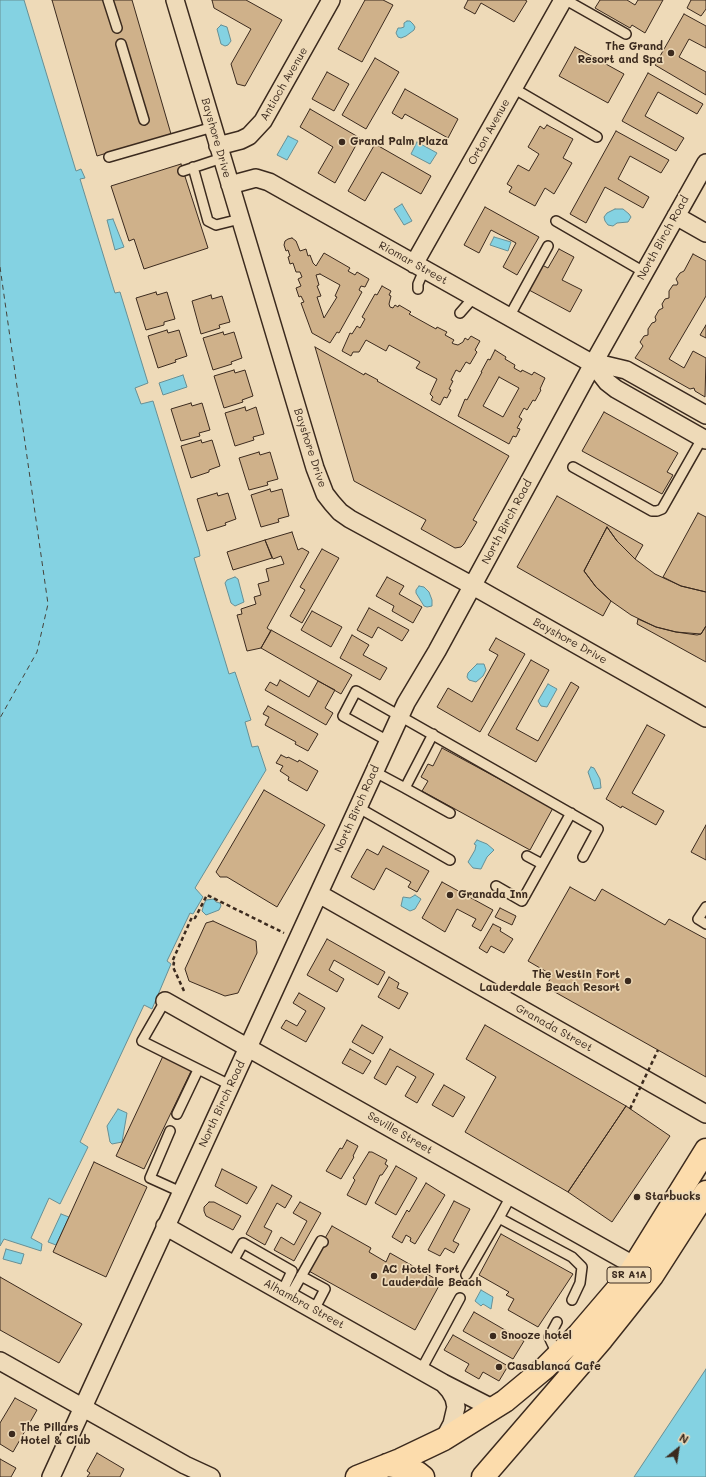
<!DOCTYPE html>
<style>
body{margin:0}
#map{position:relative;width:706px;height:1477px;overflow:hidden;background:#eedab8;font-family:Mali,sans-serif}
canvas{display:block}
.north{position:absolute;left:658px;top:1429px;width:40px;height:40px;-webkit-text-stroke:3px #eedab8;paint-order:stroke;rotate:30deg;font-size:11px;font-weight:700;line-height:16px;text-align:center;color:#3b2a1e}
.north::after{content:'';display:block;margin:auto;width:14px;height:18px;background:#3b2a1e;clip-path:polygon(50% 0,100% 100%,50% 72%,0 100%)}
</style>
<div id="map">
<canvas width="706" height="1477"></canvas>
<div class="north">N</div>
</div>
<script>
const ctx = document.querySelector('canvas').getContext('2d');
ctx.lineJoin = 'round';
function paint(path, color) {
  ctx.fillStyle = color;
  ctx.fill(path, 'evenodd');
}
function toPath(rows) {
  const path = new Path2D();
  for (const r of rows) {
    path.moveTo(r[0], r[1]);
    for (let i = 2; i < r.length; i += 2) path.lineTo(r[i], r[i + 1]);
  }
  return path;
}
function stroke(path, color, width, dash) {
  ctx.strokeStyle = color;
  ctx.lineWidth = width;
  ctx.lineCap = dash ? 'butt' : 'round';
  ctx.setLineDash(dash || []);
  ctx.stroke(path);
}
function drawText(font, color, halo, rows, align = 'center') {
  ctx.font = font + ' Mali,sans-serif';
  ctx.lineWidth = 3.5;
  ctx.setLineDash([]);
  ctx.textBaseline = 'middle';
  ctx.strokeStyle = halo;
  ctx.fillStyle = color;
  for (const [text, x, y, turn = 0] of rows) {
    ctx.save();
    ctx.translate(x, y);
    ctx.rotate((+turn || 0) * Math.PI / 180);
    ctx.textAlign = isNaN(turn) ? turn : align;
    if (halo) ctx.strokeText(text, 0, 0);
    ctx.fillText(text, 0, 0);
    ctx.restore();
  }
}
const water = toPath([
 [0,0,24,0,76,171,81,169,85,178,80,179,114,290,115,293,120,292,148,383,135,388,141,404,153,401,199,550,200,556,194,558,229,674,235,672,251,720,245,722,252,747,258,746,266,770,195,888,203,897,193,914,190,913,167,961,171,964,152,1009,144,1005,80,1142,88,1147,60,1204,49,1198,31,1238,42,1244,41,1251,4,1239,0,1246,0,0],
 [407,21,410,21,413,24,415,27,414,30,406,36,401,38,398,37,396,33,398,28,401,28,404,27,404,23,407,21],
 [221,25,227,27,231,41,228,45,225,46,221,44,217,29,221,25],
 [288,136,298,141,287,160,277,155,288,136],
 [417,142,437,153,430,164,411,154,417,142],
 [402,204,412,221,404,225,394,209,402,204],
 [615,209,623,209,629,214,631,217,628,222,617,223,613,226,608,225,605,221,604,217,607,213,615,209],
 [113,219,124,247,115,250,107,220,113,219],
 [494,237,511,242,508,251,490,245,494,237],
 [183,375,187,387,163,395,159,383,183,375],
 [235,577,238,579,244,602,235,606,231,603,225,583,227,580,235,577],
 [419,586,424,587,429,592,432,600,432,606,427,607,424,606,416,593,416,590,419,586],
 [477,664,484,664,486,670,483,676,476,682,469,680,467,677,468,673,477,664],
 [548,684,557,689,547,707,541,706,538,701,548,684],
 [591,767,594,768,600,779,601,788,594,789,588,772,591,767],
 [477,840,487,844,494,850,487,857,481,869,473,868,468,862,475,850,476,845,474,844,477,840],
 [415,895,421,899,415,909,410,911,401,906,403,897,410,898,415,895],
 [214,899,216,902,220,903,221,906,219,910,206,915,202,911,204,904,206,900,214,899],
 [118,1109,127,1113,122,1142,112,1144,110,1142,107,1126,118,1109],
 [61,1214,69,1217,56,1245,48,1242,61,1214],
 [6,1249,24,1254,21,1264,3,1259,6,1249],
 [481,1290,493,1297,491,1309,483,1304,481,1306,475,1301,481,1290],
 [706,1369,706,1477,634,1477,706,1369]
]);
paint(water, '#84d2e2');
stroke(water, '#678f94', 1);
stroke(toPath([
 [0,267,48,604,37,652,0,718]
]), '#46433b', 1, [5, 4]);
const building = toPath([
 [52,0,132,0,171,134,97,156,52,0],
 [212,0,246,0,282,20,245,86,237,84,231,64,251,29,214,8,212,0],
 [365,0,383,0,393,5,362,62,338,49,365,0],
 [468,0,525,0,527,1,514,22,481,3,475,14,464,8,468,0],
 [600,0,627,0,635,5,638,0,663,0,645,33,632,25,630,28,595,8,600,0],
 [691,0,706,0,706,9,701,16,687,8,691,0],
 [684,14,706,26,706,48,689,39,679,57,706,72,706,95,655,65,684,14],
 [575,47,624,74,608,103,559,76,575,47],
 [375,58,399,72,366,129,342,115,375,58],
 [327,72,349,84,334,111,312,99,327,72],
 [648,73,703,104,697,114,658,92,645,116,684,138,676,151,622,121,648,73],
 [405,89,458,119,448,138,405,114,402,119,392,113,405,89],
 [310,109,360,138,335,183,318,173,333,147,300,127,310,109],
 [547,125,573,139,563,158,572,163,554,194,545,188,535,206,509,192,512,187,507,184,518,165,529,171,539,154,528,147,540,126,544,129,547,125],
 [616,131,669,160,661,173,630,156,618,179,649,197,643,208,605,187,586,223,570,214,616,131],
 [375,144,431,176,421,194,382,172,365,201,348,191,375,144],
 [181,164,208,248,144,269,134,239,129,241,111,186,181,164],
 [485,207,539,237,517,275,503,267,516,243,491,230,479,253,464,245,485,207],
 [292,238,296,241,300,251,306,249,308,256,310,255,313,263,316,266,324,253,350,268,348,271,355,275,357,272,369,279,365,287,361,286,359,290,362,292,339,333,337,332,330,343,312,333,301,303,304,302,301,296,299,297,296,288,301,286,298,279,302,277,300,272,296,272,293,263,290,264,288,257,290,256,288,250,286,251,284,245,285,241,288,239,292,238],
 [320,274,340,285,335,296,337,297,324,318,317,297,321,296,317,286,319,285,316,275,320,274],
 [559,249,574,257,562,280,582,290,570,312,529,290,542,265,548,268,559,249],
 [693,254,706,261,706,296,669,359,684,368,693,351,706,358,705,397,695,391,694,388,690,389,635,358,643,346,640,342,644,336,648,335,648,329,652,323,655,322,656,320,655,317,659,310,663,308,662,304,665,299,669,298,669,291,673,285,677,285,678,283,676,279,680,273,684,271,693,254],
 [382,286,391,291,389,295,391,296,389,304,390,307,393,308,395,305,398,307,399,305,411,312,409,314,436,329,437,327,447,332,445,335,454,340,452,343,454,344,458,345,463,342,465,338,468,340,471,336,480,341,475,350,477,352,470,364,466,362,460,372,456,370,451,380,453,381,449,389,451,390,447,398,444,397,440,405,431,400,433,397,430,394,437,379,416,368,420,362,389,345,386,351,366,340,359,352,353,352,351,356,342,351,350,333,352,334,357,326,360,328,365,319,362,317,375,294,377,295,382,286],
 [156,292,157,295,167,292,175,319,164,322,164,325,146,330,136,298,156,292],
 [211,295,212,299,222,296,230,322,219,325,220,328,201,334,192,301,211,295],
 [706,325,706,338,700,335,706,325],
 [167,330,168,333,179,330,187,356,175,360,176,362,158,368,148,336,167,330],
 [223,332,224,335,234,332,242,358,231,362,232,364,213,370,203,338,223,332],
 [315,347,364,375,365,373,378,380,377,381,509,456,473,520,477,522,464,544,461,547,455,548,421,529,426,520,354,481,315,347],
 [495,350,506,357,505,359,515,365,514,368,521,372,522,370,532,375,534,372,545,378,540,389,541,390,535,401,533,400,527,410,524,408,519,417,522,419,517,428,520,429,516,437,513,436,509,444,458,416,465,399,467,400,482,372,481,372,488,359,490,360,495,350],
 [499,377,519,388,503,417,483,406,499,377],
 [234,370,235,373,245,370,253,396,242,400,243,402,224,408,214,376,234,370],
 [191,403,192,406,202,403,210,430,199,433,200,436,181,441,171,409,191,403],
 [245,407,246,411,256,407,264,434,253,437,254,440,235,446,225,413,245,407],
 [604,412,678,453,667,472,673,475,662,494,582,451,604,412],
 [201,440,202,443,212,440,220,466,209,470,209,472,191,478,181,446,201,440],
 [259,452,260,455,270,452,278,479,267,482,268,485,249,490,239,458,259,452],
 [270,489,271,492,282,489,289,516,278,519,279,522,261,527,251,495,270,489],
 [217,493,218,496,228,493,236,519,225,523,226,525,207,531,197,499,217,493],
 [557,496,643,545,635,559,617,541,607,527,584,571,596,587,611,601,603,616,517,567,557,496],
 [698,513,706,517,706,592,681,586,663,577,698,513],
 [607,527,617,541,635,559,655,574,681,586,706,592,706,626,701,634,676,632,656,627,631,615,611,601,596,587,584,571,607,527],
 [292,532,298,550,302,548,309,552,267,628,271,631,261,648,247,651,237,615,242,614,241,609,256,604,254,597,261,595,258,584,269,581,266,569,284,564,281,556,273,559,265,540,292,532],
 [265,540,272,558,233,570,227,552,265,540],
 [322,549,339,558,302,623,290,616,305,590,300,587,322,549],
 [387,577,404,586,399,594,422,607,413,623,392,611,394,606,376,596,387,577],
 [369,608,409,630,402,641,378,627,372,638,357,630,369,608],
 [312,611,342,627,331,647,301,630,312,611],
 [638,619,656,627,676,632,697,635,701,634,706,626,706,662,637,624,638,619],
 [271,630,352,675,341,694,261,648,271,630],
 [352,635,369,645,363,655,387,668,380,680,340,658,352,635],
 [496,638,525,654,480,732,437,707,448,688,472,702,498,655,489,650,496,638],
 [531,660,549,670,516,729,538,741,571,682,579,687,536,762,488,735,531,660],
 [280,680,309,697,318,681,335,690,325,708,333,713,326,725,265,690,270,682,277,686,280,680],
 [268,706,318,734,308,751,295,744,296,742,265,725,269,717,263,714,268,706],
 [647,725,665,735,632,793,664,811,656,825,622,806,621,808,606,799,647,725],
 [442,748,553,808,530,850,422,791,428,781,421,777,428,764,433,766,442,748],
 [281,755,287,758,288,757,298,762,299,760,318,771,307,791,288,780,289,777,280,771,283,766,276,763,281,755],
 [264,790,325,825,277,907,227,877,220,877,216,872,264,790],
 [706,825,706,860,691,852,706,825],
 [383,846,429,871,417,892,408,887,411,882,386,868,374,890,351,877,367,849,378,855,383,846],
 [442,882,493,910,481,931,472,926,476,919,457,909,445,932,422,918,442,882],
 [570,887,595,901,602,889,665,925,669,919,706,939,706,1077,546,987,552,975,528,961,570,887],
 [500,908,516,916,512,925,495,917,500,908],
 [213,921,256,941,257,953,238,993,225,996,189,981,185,969,206,923,213,921],
 [493,924,501,928,500,931,513,939,504,953,491,946,487,953,479,948,493,924],
 [327,939,385,972,378,985,334,960,329,970,344,979,337,992,307,975,327,939],
 [389,977,399,983,397,988,408,993,399,1009,378,997,389,977],
 [299,993,325,1008,306,1042,281,1028,286,1020,297,1026,306,1011,293,1003,299,993],
 [362,1025,383,1037,373,1054,352,1042,362,1025],
 [485,1025,626,1106,568,1192,465,1132,496,1077,466,1059,485,1025],
 [350,1049,371,1061,363,1074,342,1063,350,1049],
 [390,1049,434,1074,417,1103,405,1096,416,1077,397,1066,386,1085,374,1078,390,1049],
 [164,1054,193,1067,144,1169,116,1156,164,1054],
 [444,1085,465,1097,453,1117,432,1105,444,1085],
 [626,1106,670,1136,612,1222,568,1192,626,1106],
 [347,1140,358,1146,353,1156,354,1157,341,1179,326,1171,340,1148,342,1149,347,1140],
 [369,1152,372,1152,387,1160,385,1164,388,1166,382,1175,380,1175,366,1205,347,1195,355,1180,353,1178,369,1152],
 [94,1162,147,1187,106,1277,53,1252,94,1162],
 [396,1166,417,1178,396,1215,375,1203,396,1166],
 [222,1169,257,1187,247,1204,215,1186,222,1169],
 [426,1183,445,1195,415,1244,410,1241,411,1238,406,1235,402,1243,392,1237,407,1210,409,1212,426,1183],
 [272,1185,292,1196,285,1208,277,1203,264,1227,272,1231,265,1245,246,1234,272,1185],
 [454,1201,470,1209,453,1241,459,1244,454,1253,445,1248,440,1256,428,1250,454,1201],
 [209,1202,214,1202,241,1216,233,1230,206,1216,204,1211,204,1207,209,1202],
 [300,1202,321,1213,294,1261,274,1250,281,1237,294,1245,307,1221,293,1213,300,1202],
 [332,1226,371,1248,369,1252,386,1262,390,1253,441,1282,415,1330,307,1270,332,1226],
 [501,1234,573,1274,538,1327,508,1310,514,1299,506,1295,509,1292,479,1275,501,1234],
 [0,1277,82,1324,59,1363,0,1330,0,1277],
 [474,1312,524,1341,513,1359,463,1331,474,1312],
 [453,1335,508,1366,499,1381,483,1372,479,1379,465,1371,469,1364,444,1350,453,1335],
 [15,1398,37,1410,13,1452,0,1444,0,1423,15,1398],
 [97,1453,124,1469,120,1477,87,1477,90,1473,87,1471,97,1453],
 [0,1459,16,1468,11,1477,0,1477,0,1459]
]);
paint(building, '#cfb18a');
stroke(building, '#3b2a1e', 1);
const service = toPath([
 [108,0,117,28],
 [566,0,626,34],
 [121,44,144,120],
 [513,88,597,137],
 [109,157,213,127],
 [193,167,208,221,216,225,240,219],
 [183,171,222,158],
 [556,221,644,272],
 [418,289,418,284,424,270],
 [460,313,474,297],
 [509,317,548,246],
 [573,467,652,511,657,511,662,509,704,435],
 [388,741,343,716,356,691,598,829,583,857],
 [375,772,405,788,433,734],
 [405,788,450,813],
 [359,808,450,860],
 [527,856,542,864],
 [496,886,522,901,571,813],
 [706,907,698,919,706,924],
 [165,1001,142,1041,230,1085],
 [177,1114,198,1070],
 [170,1131,150,1178,181,1192],
 [511,1196,499,1218,572,1257,582,1267,580,1283,572,1300],
 [232,1263,243,1243,292,1271,282,1292],
 [466,1275,499,1218],
 [301,1276,325,1289,314,1310],
 [290,1296,321,1241,323,1242],
 [557,1322,549,1337,558,1356],
 [421,1370,460,1298]
]);
const minor = toPath([
 [175,0,315,468,325,494,332,503,340,512,350,519,473,586,706,718],
 [218,146,241,140,249,136,263,121,331,0],
 [230,185,256,178,269,182,593,364,607,382,616,389,706,440],
 [676,216,706,233],
 [414,264,563,0],
 [593,364,605,365,626,370,706,415],
 [319,894,706,1114],
 [165,1001,635,1266],
 [165,1226,443,1383,492,1408],
 [0,1361,185,1465,211,1477],
 [443,1383,450,1391,454,1398,456,1407,452,1424,444,1439],
 [51,1477,406,703,437,651,593,364,706,163]
]);
const primary = toPath([
 [387,1465,407,1468,418,1473,423,1477],
 [357,1477,400,1460,444,1439,505,1401,546,1367,579,1334,626,1279,706,1150],
 [483,1477,602,1339,622,1314,652,1276,706,1192]
]);
stroke(service, '#3b2a1e', 12);
stroke(minor, '#3b2a1e', 20);
stroke(primary, '#3b2a1e', 25);
stroke(toPath([
 [184,991,173,967,174,963,172,962,192,917,195,918,207,895,284,933]
]), '#3b2a1e', 2.5, [4, 3]);
stroke(service, '#eedab8', 9);
stroke(minor, '#eedab8', 17);
stroke(primary, '#fcdcac', 22);
stroke(toPath([
 [630,1109,658,1050]
]), '#3b2a1e', 2.5, [4, 3]);
for (const [x, y, r, color] of [
 [671,53,4,"#3b2a1e"],
 [342,142,4,"#3b2a1e"],
 [450,895,4,"#3b2a1e"],
 [628,981,4,"#3b2a1e"],
 [637,1197,4,"#3b2a1e"],
 [374,1276,4,"#3b2a1e"],
 [493,1336,4,"#3b2a1e"],
 [499,1367,4,"#3b2a1e"],
 [12,1434,4,"#3b2a1e"]
]) {
  const dot = new Path2D();
  dot.arc(x, y, r, 0, 2 * Math.PI);
  ctx.fillStyle = color;
  ctx.fill(dot);
  stroke(dot, '#eedab8', 1.5);
}
for (const [x, y, w] of [
 [629,1275,44]
]) {
  const box = new Path2D();
  box.roundRect(x - w / 2, y - 8, w, 16, 3);
  ctx.fillStyle = '#eedab8';
  ctx.fill(box);
  stroke(box, '#3b2a1e', 1);
}
drawText('bold 10px', '#3b2a1e', null, [
 ["SR A1A",629,1275]
]);
drawText('bold 11px', '#3b2a1e', '#eedab8', [
 ["The Grand",663,47,"right"],
 ["Resort and Spa",663,60,"right"],
 ["Grand Palm Plaza",350,142],
 ["Granada Inn",458,895],
 ["The Westin Fort",620,975,"right"],
 ["Lauderdale Beach Resort",620,988,"right"],
 ["Starbucks",645,1197],
 ["AC Hotel Fort",382,1270],
 ["Lauderdale Beach",382,1283],
 ["Snooze hotel",501,1336],
 ["Casablanca Cafe",507,1367],
 ["The Pillars",20,1428],
 ["Hotel & Club",20,1441]
], 'left');
drawText('11px', '#3b2a1e', '#eedab8', [
 ["Antioch Avenue",284,84,-60],
 ["Orton Avenue",489,132,-61],
 ["Bayshore Drive",216,138,74],
 ["North Birch Road",663,238,-61],
 ["Riomar Street",413,263,29],
 ["Bayshore Drive",310,448,72],
 ["North Birch Road",507,522,-62],
 ["Bayshore Drive",570,641,29],
 ["North Birch Road",357,809,-66],
 ["Granada Street",554,1028,29],
 ["North Birch Road",222,1104,-65],
 ["Seville Street",400,1133,30],
 ["Alhambra Street",304,1304,29]
]);
</script>
